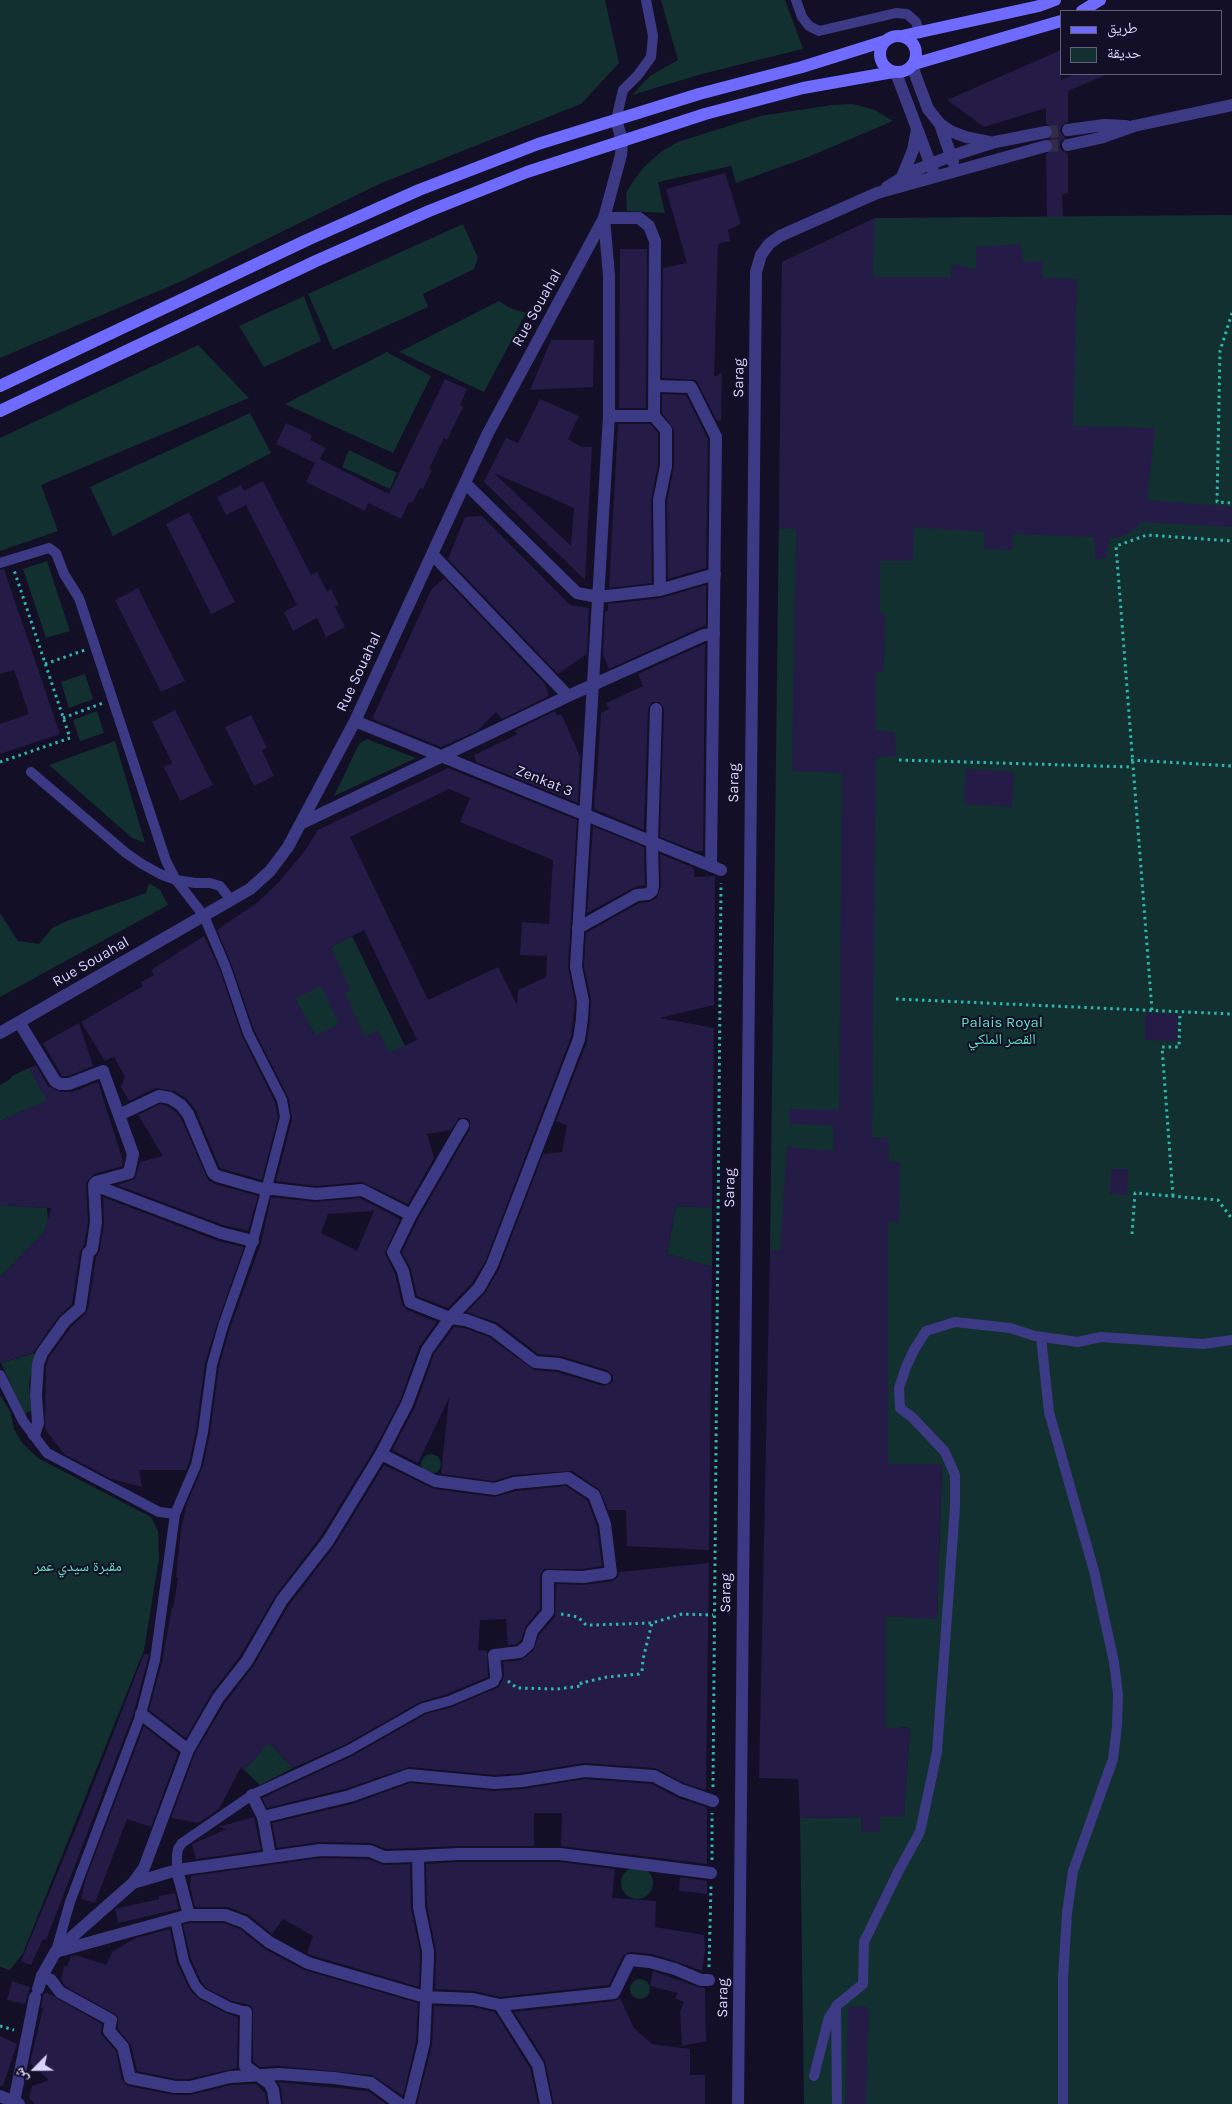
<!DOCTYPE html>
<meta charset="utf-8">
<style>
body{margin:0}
#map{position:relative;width:1232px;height:2104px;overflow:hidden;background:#130f26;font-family:Karla,"Noto Naskh Arabic",sans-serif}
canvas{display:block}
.legend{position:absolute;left:1060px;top:10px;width:162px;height:65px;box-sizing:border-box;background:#130f26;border:1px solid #625e7d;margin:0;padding:6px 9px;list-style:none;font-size:15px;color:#d9d4ff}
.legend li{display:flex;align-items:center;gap:10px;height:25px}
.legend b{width:25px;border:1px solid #625e7d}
.north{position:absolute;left:10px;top:2044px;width:50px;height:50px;-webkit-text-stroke:4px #130f26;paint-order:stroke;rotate:247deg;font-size:14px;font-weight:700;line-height:20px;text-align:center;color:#d9d4ff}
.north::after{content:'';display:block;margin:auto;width:18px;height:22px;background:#d9d4ff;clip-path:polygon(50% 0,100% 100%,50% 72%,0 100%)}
</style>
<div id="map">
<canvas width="1232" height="2104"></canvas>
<ul class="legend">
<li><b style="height:6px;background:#6f6bff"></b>طريق</li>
<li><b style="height:14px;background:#12302f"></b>حديقة</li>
</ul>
<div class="north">ش</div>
</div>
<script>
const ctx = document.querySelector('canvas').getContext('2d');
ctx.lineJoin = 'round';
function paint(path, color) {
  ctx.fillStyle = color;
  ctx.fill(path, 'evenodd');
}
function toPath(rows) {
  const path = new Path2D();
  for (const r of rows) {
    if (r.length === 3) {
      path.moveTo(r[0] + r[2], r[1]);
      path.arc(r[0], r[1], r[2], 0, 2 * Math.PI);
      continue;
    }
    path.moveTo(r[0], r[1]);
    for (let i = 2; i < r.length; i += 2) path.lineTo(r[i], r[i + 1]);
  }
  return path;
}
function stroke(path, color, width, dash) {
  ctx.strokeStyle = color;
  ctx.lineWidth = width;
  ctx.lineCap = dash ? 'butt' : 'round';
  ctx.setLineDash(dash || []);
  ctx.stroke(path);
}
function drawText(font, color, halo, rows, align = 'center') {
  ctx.font = font + ' Karla,"Noto Naskh Arabic",sans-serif';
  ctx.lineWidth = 4;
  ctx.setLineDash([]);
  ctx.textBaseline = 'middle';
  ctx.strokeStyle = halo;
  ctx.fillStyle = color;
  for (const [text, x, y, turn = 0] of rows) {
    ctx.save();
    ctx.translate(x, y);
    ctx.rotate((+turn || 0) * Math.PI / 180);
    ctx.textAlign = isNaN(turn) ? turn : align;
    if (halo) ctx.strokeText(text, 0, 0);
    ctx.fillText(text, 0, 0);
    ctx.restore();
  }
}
paint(toPath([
 [0,0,605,0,619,63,581,104,379,184,182,281,0,358],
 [661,0,785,0,803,49,702,74,632,95,650,76,678,60],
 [853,104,875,110,893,121,808,157,736,183,731,166,658,182,665,213,627,211,626,193,634,180,644,167,662,151,678,142,760,116,832,105],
 [1232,215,1232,2104,804,2104,800,1818,861,1817,862,1832,880,1832,880,1817,904,1817,910,1727,886,1729,886,1616,937,1618,942,1465,888,1464,780,1251,770,1250,782,262,875,218],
 [463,224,478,258,474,269,423,294,428,307,333,350,308,294],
 [304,296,321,341,264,367,239,326],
 [499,301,510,308,526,313,484,392,399,352],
 [198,345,249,398,41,485,58,531,0,551,0,438],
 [387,352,431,376,393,453,285,404],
 [250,413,271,453,113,536,90,487],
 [349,450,397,473,390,489,342,467],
 [47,561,70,631,46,638,23,569],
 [85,674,93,699,69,708,61,682],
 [97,711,104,733,80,741,73,720],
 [367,739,416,758,334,796,357,748,360,743],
 [115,741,145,843,132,838,49,765],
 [149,883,160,890,168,905,0,997,0,913,18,941,39,944,52,928,67,921,146,893],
 [352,936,405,1046,339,1078,281,974],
 [29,1068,42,1091,52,1088,62,1111,24,1110,0,1121,0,1085,9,1080,12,1076],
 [0,1205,47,1208,48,1220,44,1232,0,1277],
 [676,1206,712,1208,712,1267,667,1254],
 [38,1352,29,1383,31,1411,24,1414,1,1363],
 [0,1395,10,1411,14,1429,23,1444,38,1458,151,1517,158,1531,159,1559,144,1650,23,1953,10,1970,0,1967],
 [431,1464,10],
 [267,1740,293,1768,260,1785,244,1770,260,1752],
 [637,1883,16],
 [640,1989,10]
]), '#12302f');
paint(toPath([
 [1061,50,1061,80,1076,74,1108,74,1068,91,1068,122,1063,124,1060,131,1065,138,1060,142,1060,147,1062,151,1068,153,1068,193,1062,194,1063,217,1047,217,1046,154,1054,148,1054,143,1050,139,1053,135,1054,131,1052,126,1046,124,1046,108,984,127,947,100],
 [725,173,741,224,728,230,730,241,718,244,714,377,722,373,721,420,717,421,696,380,662,378,663,268,687,263,666,189],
 [875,218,873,277,951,277,952,264,976,269,976,247,1021,244,1023,262,1043,261,1042,278,1077,279,1073,426,1155,428,1147,500,1232,507,1232,527,1141,522,1132,531,1119,537,1109,538,1107,558,1095,559,1094,537,1013,534,1012,550,984,549,984,532,914,527,913,561,880,561,880,612,885,616,884,671,876,673,876,731,895,732,896,756,876,757,872,1137,888,1138,889,1161,900,1162,899,1223,888,1222,888,1464,942,1464,937,1619,886,1616,886,1729,910,1727,904,1817,880,1817,880,1832,862,1832,861,1817,800,1818,798,1779,759,1778,770,1250,780,1251,787,1147,834,1151,833,1125,789,1124,789,1109,839,1110,842,773,792,771,796,529,779,529,782,262],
 [620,249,647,249,646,408,619,408],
 [551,340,594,340,593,387,530,390],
 [445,379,467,389,460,405,463,407,447,440,444,438,429,469,432,470,423,489,420,488,412,503,409,502,401,519,368,503,365,511,306,482,315,463,276,444,286,423,312,435,310,440,326,448,320,459,389,494],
 [662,394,686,395,708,439,706,568,668,579,667,501,674,466,674,430,662,413],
 [540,399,579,416,568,439,581,447,592,447,585,580,484,482,506,438,518,443],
 [494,473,574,508,571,546],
 [618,424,650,424,658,433,658,465,651,500,652,583,609,588],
 [263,481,311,575,317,572,327,592,331,589,339,605,335,607,345,627,326,637,317,618,293,631,284,612,297,605,246,505,226,515,217,497,241,485,244,491],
 [189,512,235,602,211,614,166,524],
 [482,516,570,605,589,608,587,654,558,674,448,559,465,517],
 [4,569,60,734,0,754,0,724,29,714,14,670,0,674,0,570],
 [444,578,545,684,549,696,502,719,496,712,477,731,441,747,372,719,431,590],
 [706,585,706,625,609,669,603,655,605,611,608,611,608,604,661,598],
 [138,588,185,681,161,692,115,600],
 [704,644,705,644,703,851,696,851,660,837,664,709,660,702,652,702,648,709,644,830,594,809,595,788,596,791,601,713,609,709,606,703,643,686,638,674],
 [175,710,213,785,180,801,164,767,172,763,152,722],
 [555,711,557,716,561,714,580,756,578,803,476,762,474,755,518,734,514,731],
 [251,715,267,748,262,750,274,776,254,786,225,727],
 [448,768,577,820,568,967,575,1002,571,1037,485,1262,472,1283,448,1308,417,1296,411,1269,402,1252,418,1219,470,1129,470,1121,467,1118,459,1118,451,1130,427,1134,434,1158,408,1204,362,1182,316,1186,276,1181,292,1119,289,1099,254,1030,232,966,217,930,258,902,278,883,304,852,318,830],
 [449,789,470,798,460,822,553,860,549,924,522,922,520,955,547,956,546,977,518,990,517,1005,498,967,428,1000,350,837],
 [364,930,417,1040,389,1053,378,1030,365,1037,345,993,351,990,331,947],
 [321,986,339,1024,315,1035,295,999],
 [966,769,1014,772,1012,807,964,804],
 [593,826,644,847,645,885,633,888,587,913],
 [660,854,694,868,694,877,715,876,714,1005,660,1018,714,1028,712,1208,676,1206,667,1254,712,1267,709,1550,627,1546,626,1510,608,1510,599,1489,572,1471,513,1475,494,1481,441,1474,449,1398,418,1463,392,1450,415,1407,434,1354,454,1327,464,1328,489,1337,534,1370,557,1372,603,1386,610,1384,613,1381,613,1376,607,1370,561,1356,538,1354,498,1323,467,1312,485,1293,499,1269,543,1154,562,1152,567,1125,556,1121,587,1042,590,1020,591,999,584,966,586,933,639,903,649,902,657,898,661,886],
 [204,936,220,970,242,1036,275,1102,278,1117,262,1180,220,1168,195,1109,186,1098,174,1091,156,1088,129,1101,121,1087,125,1077,114,1057,105,1061,81,1022,143,986,141,982,154,975,151,970],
 [1145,1013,1178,1014,1177,1041,1145,1040],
 [79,1023,93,1066,68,1076,62,1076,43,1043],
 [36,1065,48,1086,60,1092,72,1092,98,1082,123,1161,122,1166,94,1174,86,1183,88,1222,84,1245,80,1252,72,1304,59,1316,33,1353,0,1363,0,1277,44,1232,51,1208,0,1205,0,1121,47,1100,29,1068],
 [160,1104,167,1106,175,1111,181,1118,208,1180,215,1184,258,1196,248,1231,223,1225,117,1185,135,1179,140,1162,163,1156,138,1115],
 [1111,1169,1128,1169,1127,1195,1110,1194],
 [103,1197,218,1241,244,1247,217,1324,205,1363,196,1431,189,1463,186,1470,139,1470,142,1487,111,1479,64,1454,45,1429,46,1366,49,1357,71,1327,85,1314,88,1309,96,1257,100,1250,104,1223],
 [271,1197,315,1202,360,1198,400,1219,385,1253,395,1274,402,1304,407,1310,437,1322,419,1347,400,1401,374,1450,321,1536,276,1595,240,1656,211,1694,186,1738,149,1710,162,1662,172,1607,173,1608,178,1578,176,1577,181,1529,187,1503,203,1466,210,1433,219,1366,230,1328,261,1243],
 [374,1211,357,1251,321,1233,328,1214],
 [384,1465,434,1489,494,1497,516,1491,566,1486,587,1500,597,1526,602,1566,583,1569,544,1569,540,1576,540,1609,526,1626,521,1640,517,1644,508,1645,506,1619,480,1620,478,1650,487,1651,488,1677,447,1694,420,1702,346,1744,293,1768,269,1742,244,1770,241,1767,219,1809,198,1823,171,1818,195,1753,225,1703,254,1665,289,1605,335,1545],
 [709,1563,706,1790,684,1783,655,1768,584,1763,521,1773,495,1775,409,1767,348,1788,267,1808,262,1798,352,1756,426,1714,452,1707,499,1687,504,1676,503,1662,521,1660,533,1651,539,1635,555,1617,556,1584,584,1585,613,1581,618,1577,619,1572],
 [144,1654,149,1655,148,1659,133,1715,46,1940,43,1939,31,1965,21,1961,79,1821],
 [144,1726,178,1753,151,1827,127,1819,95,1903,81,1899,86,1878],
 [585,1779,652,1784,678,1798,706,1807,707,1809,707,1864,561,1846,562,1813,534,1813,534,1846,458,1846,386,1849,371,1843,320,1842,277,1848,272,1823,352,1804,410,1783,495,1791,523,1789],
 [254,1817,261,1850,196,1859,192,1844,227,1829,218,1827],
 [320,1858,368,1859,384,1865,410,1864,411,1908,420,1952,419,1987,311,1955,307,1953,313,1936,283,1919,272,1934,249,1915,228,1907,195,1907,190,1886,191,1876],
 [458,1862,559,1862,615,1869,612,1898,656,1901,655,1927,704,1935,705,1950,702,1971,678,1962,652,1954,630,1952,623,1956,609,1985,500,1997,474,1991,435,1989,436,1951,427,1906,426,1864],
 [680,1877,707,1881,707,1894,679,1891],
 [175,1893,179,1909,118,1923,115,1909,159,1899,159,1896],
 [190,1923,224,1923,240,1929,265,1949,304,1970,418,2003,416,2042,403,2096,372,2075,279,2066,260,2067,253,2062,253,2009,250,2005,232,2001,206,1988,201,1981,191,1959,183,1925],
 [170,1929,177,1963,190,1990,199,1999,226,2013,238,2017,237,2068,189,2079,176,2079,137,2071,131,2045,118,2029,118,2016,65,1986,61,1979,64,1966,67,1967,71,1956,76,1955,106,1965,113,1951,136,1938],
 [653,1971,698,1987,705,1988,706,2041,682,2046,680,2012,684,2002,675,1998,678,1993,650,1986],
 [12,1981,30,1987,25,2004,7,2000],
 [46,1992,102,2024,101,2034,116,2051,122,2080,128,2086,174,2095,190,2095,231,2085,256,2084,265,2093,267,2104,34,2104,29,2097,32,2086,49,2080,30,2063,43,2008,41,2008,43,1995],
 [620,1998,634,2028,652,2044,690,2049,690,2075,705,2075,705,2104,554,2104,545,2061,514,2012,615,2001],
 [434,2006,472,2007,495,2012,530,2068,538,2104,417,2104,432,2045],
 [848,2006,869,2007,866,2104,845,2104],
 [0,2036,17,2044,3,2086,0,2086],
 [278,2082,368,2091,386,2104,283,2104,281,2089]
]), '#241b47');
stroke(toPath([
 [1046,132,1068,130],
 [1046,146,1068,145]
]), '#312d47', 12, [12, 6]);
stroke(toPath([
 [1232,313,1220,351,1217,502,1232,503],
 [45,664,85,650],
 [63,718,103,703],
 [899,760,1132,767],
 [1131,760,1232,766],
 [0,762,70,738,14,570],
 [896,999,1232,1014],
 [1152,1010,1116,546,1147,535,1232,541],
 [1173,1196,1162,1047,1179,1047,1180,1012],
 [1132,1234,1135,1193,1218,1200,1232,1219],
 [561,1614,578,1617,586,1625,593,1625,652,1623,682,1614,713,1615],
 [508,1681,517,1688,557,1689,582,1686,581,1683,607,1677,639,1674,642,1671,643,1659,652,1623],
 [713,1787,721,883],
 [712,1860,712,1813],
 [709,1967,711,1886],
 [0,2026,14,2030]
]), '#2fb8b0', 3, [2.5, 4]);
stroke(toPath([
 [796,0,802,17,809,26,819,31,896,13,907,14,916,22,920,33],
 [616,120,623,90,638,75,651,57,653,36,646,0],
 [0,563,49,548,56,553,64,574,79,598,166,861,176,880,204,916,226,968,248,1033,282,1100,285,1117,253,1241,223,1326,212,1365,203,1432,196,1465,175,1514,155,1660,141,1714,70,1902,56,1951],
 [31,772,126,853,142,864,160,874,176,880,195,883,210,883,220,886,231,900],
 [1041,1337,1049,1412,1094,1571,1114,1662,1118,1694,1117,1726,1113,1759,1073,1871,1067,1913,1063,1978,1063,2104],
 [0,1375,23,1421,47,1453,159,1512,175,1514],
 [177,1870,177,1855,178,1849,182,1843,252,1795,349,1750,423,1708,449,1701,494,1682,496,1676],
 [175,1919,184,1961,195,1985,202,1993,229,2007,246,2012],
 [814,2076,829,2017,836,2007],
 [837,2104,836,2006,863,1984,864,1942,898,1872,920,1832,937,1752,955,1507,955,1475,945,1452,913,1418,900,1408,899,1388,906,1367,914,1350,926,1331,955,1322,1010,1328,1035,1336,1078,1342,1101,1337,1203,1344,1232,1340]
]), '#3d3a85', 10);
stroke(toPath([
 [655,386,691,387,716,437,711,866],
 [578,928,637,895,648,894,652,891,653,886,652,842,656,709],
 [119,1115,159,1096,170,1098,181,1105,188,1114,213,1173,217,1176,263,1189,273,1189,316,1194,362,1190,411,1215],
 [463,1125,411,1215,393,1252,403,1271,410,1302,450,1318,466,1320,493,1330,535,1362,559,1364,605,1378],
 [94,1185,221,1233,253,1241],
 [34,1435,38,1423,36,1395,38,1364,42,1353,65,1321,80,1308,88,1253,92,1249,96,1222,94,1185,96,1182,129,1173,133,1154],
 [381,1454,435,1481,495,1489,514,1483,568,1478,594,1495,605,1524,611,1573,583,1577,548,1576,548,1612,532,1631,528,1645,520,1652,494,1655,496,1676],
 [141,1714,188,1750],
 [252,1795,263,1817,270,1856],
 [263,1817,350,1796,409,1775,495,1783,522,1781,585,1771,654,1776,681,1790,713,1801],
 [418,1856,458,1854,560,1854,711,1873],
 [177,1870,320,1850,370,1851,384,1857,418,1856,419,1907,428,1951,428,1960,424,2043,409,2104],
 [189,1915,225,1915,244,1922,269,1942,308,1963,425,1997,473,1999,500,2005,614,1993,630,1960,650,1962,675,1969,701,1980,709,1980],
 [42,1976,51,1980,60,1992,111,2020,109,2031,123,2047,130,2078,175,2087,190,2087,230,2077,279,2074,334,2078,371,2083,400,2104],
 [500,2005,538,2065,546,2104],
 [246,2012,245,2066,269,2083,273,2090,275,2104]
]), '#3d3a85', 12);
stroke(toPath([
 [912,66,928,109,940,124,953,162],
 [896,73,933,171],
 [940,124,950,131,966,137,990,142],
 [1068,130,1104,125,1126,126],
 [1068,145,1100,138,1134,126,1232,105],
 [902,177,913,150,917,129],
 [887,187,911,172,951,156,995,142,1046,132],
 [609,416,654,416],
 [465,483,577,593,598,597,660,590,715,574],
 [432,554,568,696],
 [355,721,721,870],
 [302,823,568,696,704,635,714,634],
 [19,1022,55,1081,60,1084,69,1084,103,1071,133,1154],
 [0,1033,250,889,270,871,288,847,355,721,488,433,604,218,621,155,622,140,616,120],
 [59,1951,189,1915,177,1870,133,1883],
 [38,1989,42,1976,56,1951,133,1883,144,1868,188,1750,218,1698,247,1661,282,1600,328,1541,381,1454,407,1404,427,1350,450,1318,479,1288,492,1265,579,1039,582,1019,583,1001,576,967,609,416,609,276,604,218,639,218,649,226,655,241,654,416,666,430,666,466,659,500,660,590],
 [0,2096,19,2104],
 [14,2102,35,1997],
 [738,2104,756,272,761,255,769,244,780,236,877,193,1046,146]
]), '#3d3a85', 12);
stroke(toPath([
 [1082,11,1100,0],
 [898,54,18],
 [902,36,1039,6,1055,0],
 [914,64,1061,21],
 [0,386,307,240,419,190,538,144,699,94,802,67,885,41],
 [0,411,316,261,429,211,527,172,705,114,803,88,893,72]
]), '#6f6bff', 12);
drawText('15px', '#d9d4ff', '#130f26', [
 ["Rue Souahal",537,308,-61],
 ["Sarag",739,378,-89],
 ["Rue Souahal",359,672,-65],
 ["Zenkat 3",544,781,22],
 ["Sarag",734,783,-89],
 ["Rue Souahal",91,962,-30],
 ["Sarag",730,1188,-89],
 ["Sarag",726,1593,-89],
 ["Sarag",723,1998,-89]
]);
drawText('15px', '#5fe0c0', '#130f26', [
 ["Palais Royal",1002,1023],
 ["القصر الملكي",1002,1040],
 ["مقبرة سيدي عمر",78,1567]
]);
</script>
